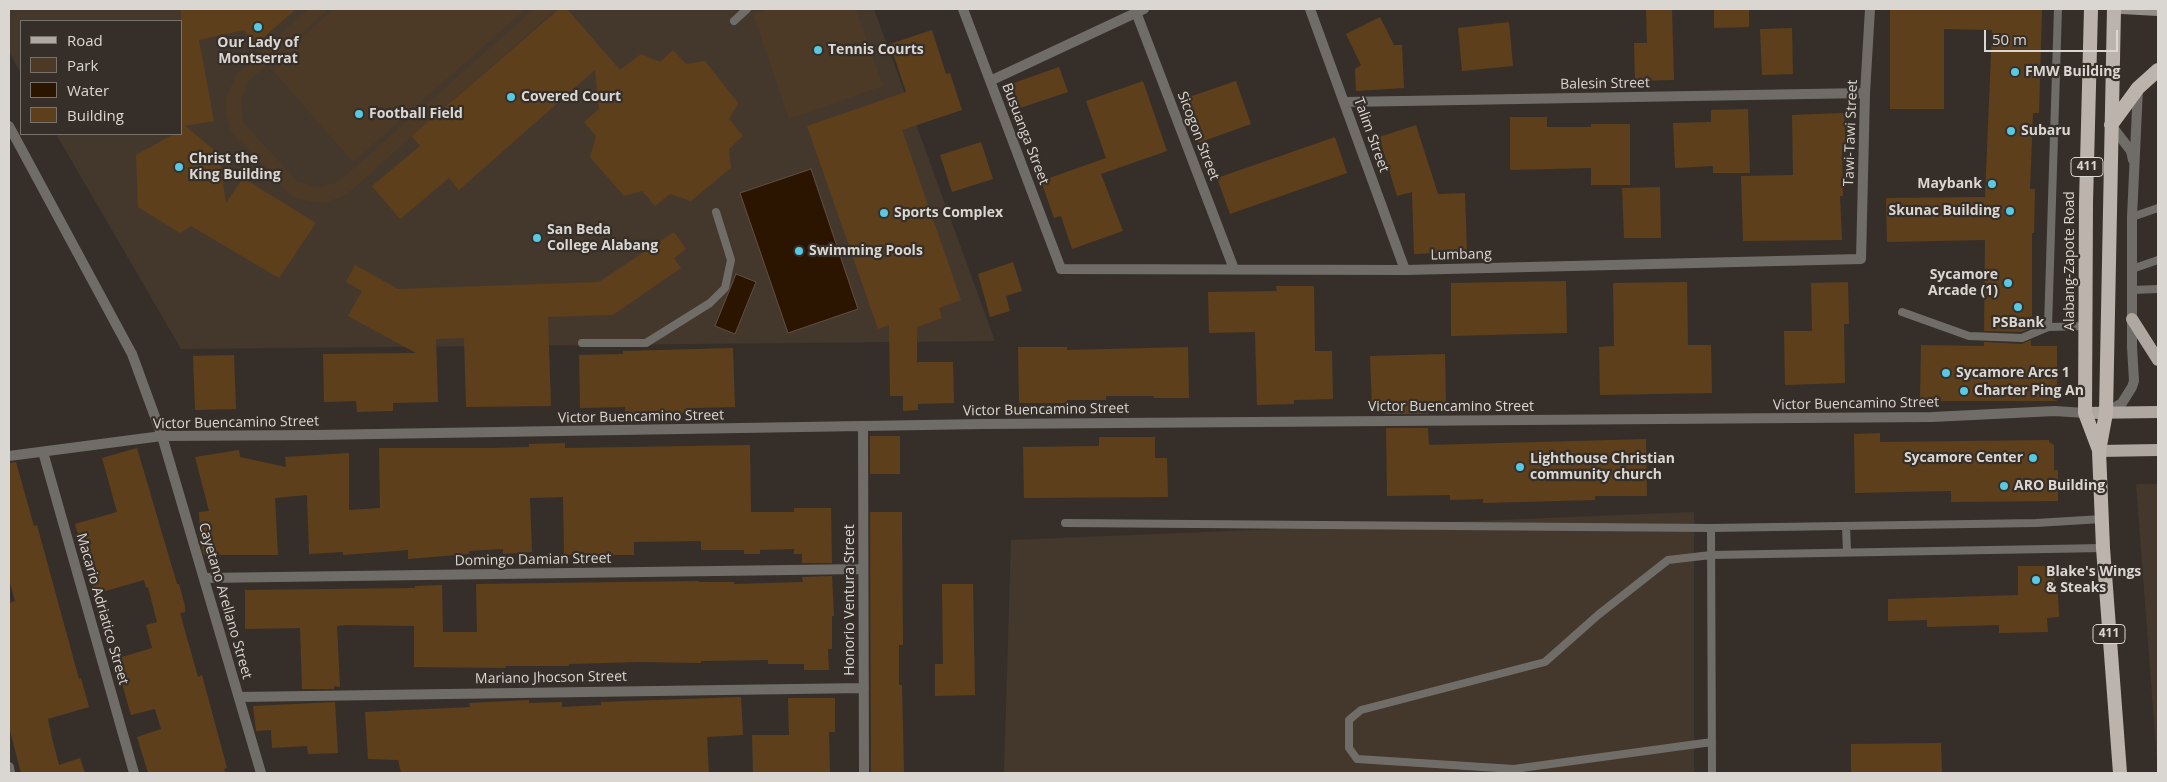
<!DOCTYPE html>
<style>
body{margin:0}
#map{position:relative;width:2167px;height:782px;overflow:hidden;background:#362f29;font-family:"Open Sans",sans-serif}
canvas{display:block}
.frame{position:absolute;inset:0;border:10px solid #dad6d1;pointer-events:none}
.legend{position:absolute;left:20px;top:20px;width:162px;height:115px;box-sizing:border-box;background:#362f29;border:1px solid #78726c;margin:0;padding:6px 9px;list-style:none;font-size:15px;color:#dad6d1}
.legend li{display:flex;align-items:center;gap:10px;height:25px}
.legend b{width:25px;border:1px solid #78726c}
.scale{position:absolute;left:1984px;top:30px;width:134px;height:22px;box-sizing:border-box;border:2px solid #dad6d1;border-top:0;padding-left:6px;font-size:15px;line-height:18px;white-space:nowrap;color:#dad6d1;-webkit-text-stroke:4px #362f29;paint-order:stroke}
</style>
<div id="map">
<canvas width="2167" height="782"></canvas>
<div class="frame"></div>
<ul class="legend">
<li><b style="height:6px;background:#afa8a1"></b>Road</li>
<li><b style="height:14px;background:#4c3926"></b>Park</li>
<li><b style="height:14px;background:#2b1500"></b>Water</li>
<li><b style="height:14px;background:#5e3f1c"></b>Building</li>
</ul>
<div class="scale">50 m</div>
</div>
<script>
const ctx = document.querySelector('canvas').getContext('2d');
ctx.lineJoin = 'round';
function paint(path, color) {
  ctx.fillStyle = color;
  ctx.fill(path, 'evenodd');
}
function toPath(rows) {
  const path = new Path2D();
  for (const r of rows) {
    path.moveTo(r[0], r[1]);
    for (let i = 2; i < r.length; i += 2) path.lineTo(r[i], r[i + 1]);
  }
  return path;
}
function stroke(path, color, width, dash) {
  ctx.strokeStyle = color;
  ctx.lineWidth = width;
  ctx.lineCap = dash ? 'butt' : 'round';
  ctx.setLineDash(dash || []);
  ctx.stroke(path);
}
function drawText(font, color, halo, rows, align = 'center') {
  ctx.font = font + ' "Open Sans",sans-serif';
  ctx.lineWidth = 4.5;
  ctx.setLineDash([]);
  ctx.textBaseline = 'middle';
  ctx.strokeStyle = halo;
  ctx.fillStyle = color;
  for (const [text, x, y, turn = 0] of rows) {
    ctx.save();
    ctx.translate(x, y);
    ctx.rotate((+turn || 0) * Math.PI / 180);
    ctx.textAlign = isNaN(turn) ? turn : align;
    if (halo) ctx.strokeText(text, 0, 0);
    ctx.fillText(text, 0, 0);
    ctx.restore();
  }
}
paint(toPath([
 [9,9,874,9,995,341,181,349,56,134,181,134,181,21,21,21,21,73,9,52],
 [2136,484,2158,484,2158,773],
 [1694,512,1694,773,1004,773,1011,540]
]), '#44382d');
paint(toPath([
 [308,9,329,9,248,82,241,99,243,122,298,182,319,187,338,182,534,9,556,9,346,195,325,203,308,201,291,196,231,131,226,114,226,97,237,74],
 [333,9,526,9,353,162,269,66],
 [768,9,856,9,883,86,789,119,753,14]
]), '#4c3926');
const water = toPath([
 [811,169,858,309,788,333,740,193,811,169],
 [736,274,756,282,735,334,715,326,736,274]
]);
paint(water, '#2b1500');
stroke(water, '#604f3f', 1);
paint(toPath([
 [181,9,296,9,256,44,244,30,199,40,214,121,185,126,219,154,226,203,243,178,316,223,279,278,191,226,180,233,138,207,136,155,174,134,181,134],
 [559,9,567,9,620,70,641,54,660,62,673,50,686,64,705,61,738,103,729,119,743,136,729,149,731,168,691,201,670,194,655,206,642,191,624,196,590,157,596,136,584,122,599,109,595,70,459,190,449,178,400,219,372,186,420,146,412,136],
 [1646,9,1672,9,1674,80,1635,81,1634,43,1647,43],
 [1714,9,1749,9,1749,27,1714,28],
 [1890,9,2042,9,2039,113,2033,113,2030,189,2035,189,2034,233,2032,233,2032,328,2021,332,1984,331,1985,240,1887,242,1886,198,1985,197,1992,30,1944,29,1944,109,1890,109],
 [1380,17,1394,45,1402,45,1404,88,1356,91,1355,69,1361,65,1346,34],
 [1509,22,1513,66,1462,71,1458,28],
 [1792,28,1793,74,1762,75,1760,29],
 [932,30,946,74,950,73,962,110,902,130,961,300,939,308,942,318,917,327,917,362,953,362,954,403,918,404,918,410,903,411,903,396,890,396,889,325,878,329,807,126,906,92,890,44],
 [1059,67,1068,92,1014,110,1005,86],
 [1143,81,1167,151,1101,174,1123,231,1072,249,1061,216,1054,218,1041,181,1106,158,1086,101],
 [1236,81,1251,124,1198,143,1183,99],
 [1748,109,1750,173,1713,173,1713,166,1675,168,1673,123,1711,122,1711,110],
 [1844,113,1846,152,1842,152,1843,196,1840,196,1842,240,1743,241,1741,176,1793,175,1792,115],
 [1510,117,1547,117,1547,127,1591,127,1591,124,1630,124,1630,185,1591,185,1591,168,1510,170],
 [1416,125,1438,194,1465,193,1467,252,1414,254,1412,192,1397,196,1379,137],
 [1335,137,1347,173,1230,214,1217,178],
 [981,142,993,179,952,192,940,155],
 [1660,187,1661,238,1624,238,1622,188],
 [674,232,686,249,674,258,681,268,613,315,548,317,551,406,466,407,464,338,436,339,438,402,393,403,393,411,357,412,356,401,324,402,323,354,416,353,348,316,362,291,346,282,355,265,398,289,599,282],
 [1013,262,1022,291,1006,296,1010,311,990,317,978,274],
 [1566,281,1567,333,1451,336,1451,283],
 [1687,282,1688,345,1711,345,1712,393,1600,395,1599,347,1614,346,1613,283],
 [1848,282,1849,324,1844,324,1845,383,1785,385,1784,331,1812,331,1811,283],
 [1276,286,1314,286,1315,351,1332,351,1333,399,1294,400,1294,404,1257,405,1255,332,1209,333,1208,292,1277,291],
 [2031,340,2031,346,2057,346,2057,401,1920,401,1921,345,1984,346,1984,342,2022,344],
 [1018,347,1067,347,1067,350,1188,347,1189,398,1154,398,1154,396,1106,396,1106,400,1067,400,1067,403,1019,403],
 [733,348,735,407,692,408,692,413,625,415,625,407,580,408,579,355,623,354,623,351],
 [1445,354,1446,406,1428,406,1428,414,1385,414,1385,407,1372,408,1370,356],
 [234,355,236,409,195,410,193,356],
 [1386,428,1428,428,1429,445,1646,439,1647,496,1595,496,1595,500,1483,503,1483,499,1450,500,1450,495,1387,496],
 [1880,433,1880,442,2049,440,2049,442,2054,445,2054,470,2058,470,2058,501,1951,502,1951,491,1855,493,1854,434],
 [870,436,900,436,900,474,870,474],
 [1099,437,1155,437,1155,458,1167,458,1168,497,1024,498,1023,447,1099,446],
 [565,443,565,448,750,445,751,512,794,512,794,508,831,508,832,563,802,563,802,554,794,554,794,549,760,550,760,554,744,554,744,550,701,550,701,541,634,542,634,555,564,555,563,497,530,498,532,552,503,554,503,549,469,551,469,554,408,559,408,550,343,555,343,552,309,554,307,495,275,498,278,555,204,555,200,542,199,512,209,511,195,457,239,450,240,457,286,467,285,457,349,453,349,510,380,508,379,448,492,448,529,447,529,444],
 [137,448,177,584,179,584,185,606,185,612,180,613,198,677,202,675,227,768,224,769,226,773,148,773,137,737,161,729,155,709,131,715,115,659,152,648,146,625,157,622,148,587,146,588,144,580,95,594,75,524,117,512,102,458],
 [16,462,34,526,37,525,79,679,81,678,89,707,48,719,52,738,59,765,80,758,85,773,21,773,9,727,9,603,15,601,9,579,9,463],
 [870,512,902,512,903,645,899,645,899,685,902,685,904,773,871,773],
 [2018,566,2054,566,2055,594,2058,594,2059,617,2047,618,2048,632,1999,633,1999,625,1927,627,1927,620,1888,621,1888,599,2018,595],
 [832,576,834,616,832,616,832,649,828,649,829,670,804,670,804,664,768,664,768,660,701,661,701,663,639,662,569,664,569,666,506,666,506,668,414,667,414,626,347,625,337,626,340,687,334,686,334,689,302,689,300,628,245,629,245,590,415,588,415,586,442,585,443,632,477,632,476,584,699,581,699,582,734,582,734,584,803,582,802,577],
 [942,584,973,584,975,695,935,696,935,664,943,664],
 [741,697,743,735,707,737,709,773,401,773,398,760,368,759,365,712,470,707,469,703,529,700,529,703,562,702,562,707,601,705,601,702],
 [788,698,835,698,835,732,829,732,830,773,753,773,752,735,789,735],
 [335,702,338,753,308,754,307,746,272,748,271,730,256,731,253,706],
 [1941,743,1942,773,1851,773,1851,744]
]), '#5e3f1c');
stroke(toPath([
 [2058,9,2048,327,2086,326],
 [734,21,747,9],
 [2132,217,2158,208],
 [2132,269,2158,260],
 [2132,290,2158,289],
 [1902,312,1969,336,2022,338,2048,327],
 [582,343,646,343,710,303,725,288,731,260,716,212],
 [1065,523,1711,528,2036,523,2102,519],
 [1846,526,1847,552],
 [1711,528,1712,773],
 [1712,742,1514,769,1357,759,1349,748,1349,720,1361,710,1545,662,1598,615,1668,560,1711,555,2103,548]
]), '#706d69', 8);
stroke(toPath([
 [963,9,1061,269,1405,270,1861,259,1865,93,1870,9],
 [1310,9,1405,270],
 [1136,12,1234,269],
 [990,81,1144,9],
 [1345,102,1865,93],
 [2111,125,2131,151,2133,160],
 [9,126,132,354,162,436,261,773],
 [2107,413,2122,403,2132,387,2134,381,2132,347,2132,217,2138,88],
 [863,427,864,773],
 [43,452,134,773],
 [9,456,162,436,316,435,984,424,1932,417,2055,411,2085,413],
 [204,578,863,569],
 [239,697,864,688],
 [9,767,10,773]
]), '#706d69', 10);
stroke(toPath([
 [2122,9,2158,11]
]), '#948e89', 10);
stroke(toPath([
 [2132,319,2158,360],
 [2085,413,2158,412],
 [2099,451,2158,450]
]), '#afa8a1', 12);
stroke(toPath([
 [2091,9,2086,202,2085,413,2099,450],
 [2114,9,2106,413,2099,451,2103,548,2120,773],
 [2111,125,2138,88,2158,70]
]), '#bcb4ac', 14);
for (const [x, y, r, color] of [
 [258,27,5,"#58c9e3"],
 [818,50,5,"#58c9e3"],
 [2015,72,5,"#58c9e3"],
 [511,97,5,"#58c9e3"],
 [359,114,5,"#58c9e3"],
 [2011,131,5,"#58c9e3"],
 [179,167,5,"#58c9e3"],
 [1992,184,5,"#58c9e3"],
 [2010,211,5,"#58c9e3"],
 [884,213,5,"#58c9e3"],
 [537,238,5,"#58c9e3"],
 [799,251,5,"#58c9e3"],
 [2008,283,5,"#58c9e3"],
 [2018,307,5,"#58c9e3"],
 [1946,373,5,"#58c9e3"],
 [1964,391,5,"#58c9e3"],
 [2033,458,5,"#58c9e3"],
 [1520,467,5,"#58c9e3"],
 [2004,486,5,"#58c9e3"],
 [2036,580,5,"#58c9e3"]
]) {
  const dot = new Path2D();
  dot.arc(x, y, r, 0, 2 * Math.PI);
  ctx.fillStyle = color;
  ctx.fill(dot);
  stroke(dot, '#362f29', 2);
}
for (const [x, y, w] of [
 [2087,167,32],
 [2109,634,32]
]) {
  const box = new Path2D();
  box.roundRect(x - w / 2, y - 9.5, w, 19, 4);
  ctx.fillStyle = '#362f29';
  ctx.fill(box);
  stroke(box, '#dad6d1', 1);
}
drawText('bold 12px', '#dad6d1', null, [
 ["411",2087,167],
 ["411",2109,634]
]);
drawText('bold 14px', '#dad6d1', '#362f29', [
 ["Our Lady of",258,43,"center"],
 ["Montserrat",258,59,"center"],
 ["Tennis Courts",828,50],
 ["FMW Building",2025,72],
 ["Covered Court",521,97],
 ["Football Field",369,114],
 ["Subaru",2021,131],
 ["Christ the",189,159],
 ["King Building",189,175],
 ["Maybank",1982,184,"right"],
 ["Skunac Building",2000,211,"right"],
 ["Sports Complex",894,213],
 ["San Beda",547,230],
 ["College Alabang",547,246],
 ["Swimming Pools",809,251],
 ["Sycamore",1998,275,"right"],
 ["Arcade (1)",1998,291,"right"],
 ["PSBank",2018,323,"center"],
 ["Sycamore Arcs 1",1956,373],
 ["Charter Ping An",1974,391],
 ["Sycamore Center",2023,458,"right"],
 ["Lighthouse Christian",1530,459],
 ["community church",1530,475],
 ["ARO Building",2014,486],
 ["Blake's Wings",2046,572],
 ["& Steaks",2046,588]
], 'left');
drawText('14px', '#dad6d1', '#362f29', [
 ["Balesin Street",1605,84,-1],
 ["Tawi-Tawi Street",1851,133,-88],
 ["Busuanga Street",1025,134,69],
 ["Talim Street",1371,135,70],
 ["Sicogon Street",1198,136,69],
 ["Lumbang",1461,255,-1],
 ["Alabang-Zapote Road",2070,261,-90],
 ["Victor Buencamino Street",1856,404,-1],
 ["Victor Buencamino Street",1451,407],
 ["Victor Buencamino Street",1046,410,-1],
 ["Victor Buencamino Street",641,417,-1],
 ["Victor Buencamino Street",236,423,-1],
 ["Domingo Damian Street",533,560,-1],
 ["Honorio Ventura Street",850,600,-90],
 ["Cayetano Arellano Street",225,601,74],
 ["Macario Adriatico Street",102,609,74],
 ["Mariano Jhocson Street",551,678,-1]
]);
</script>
